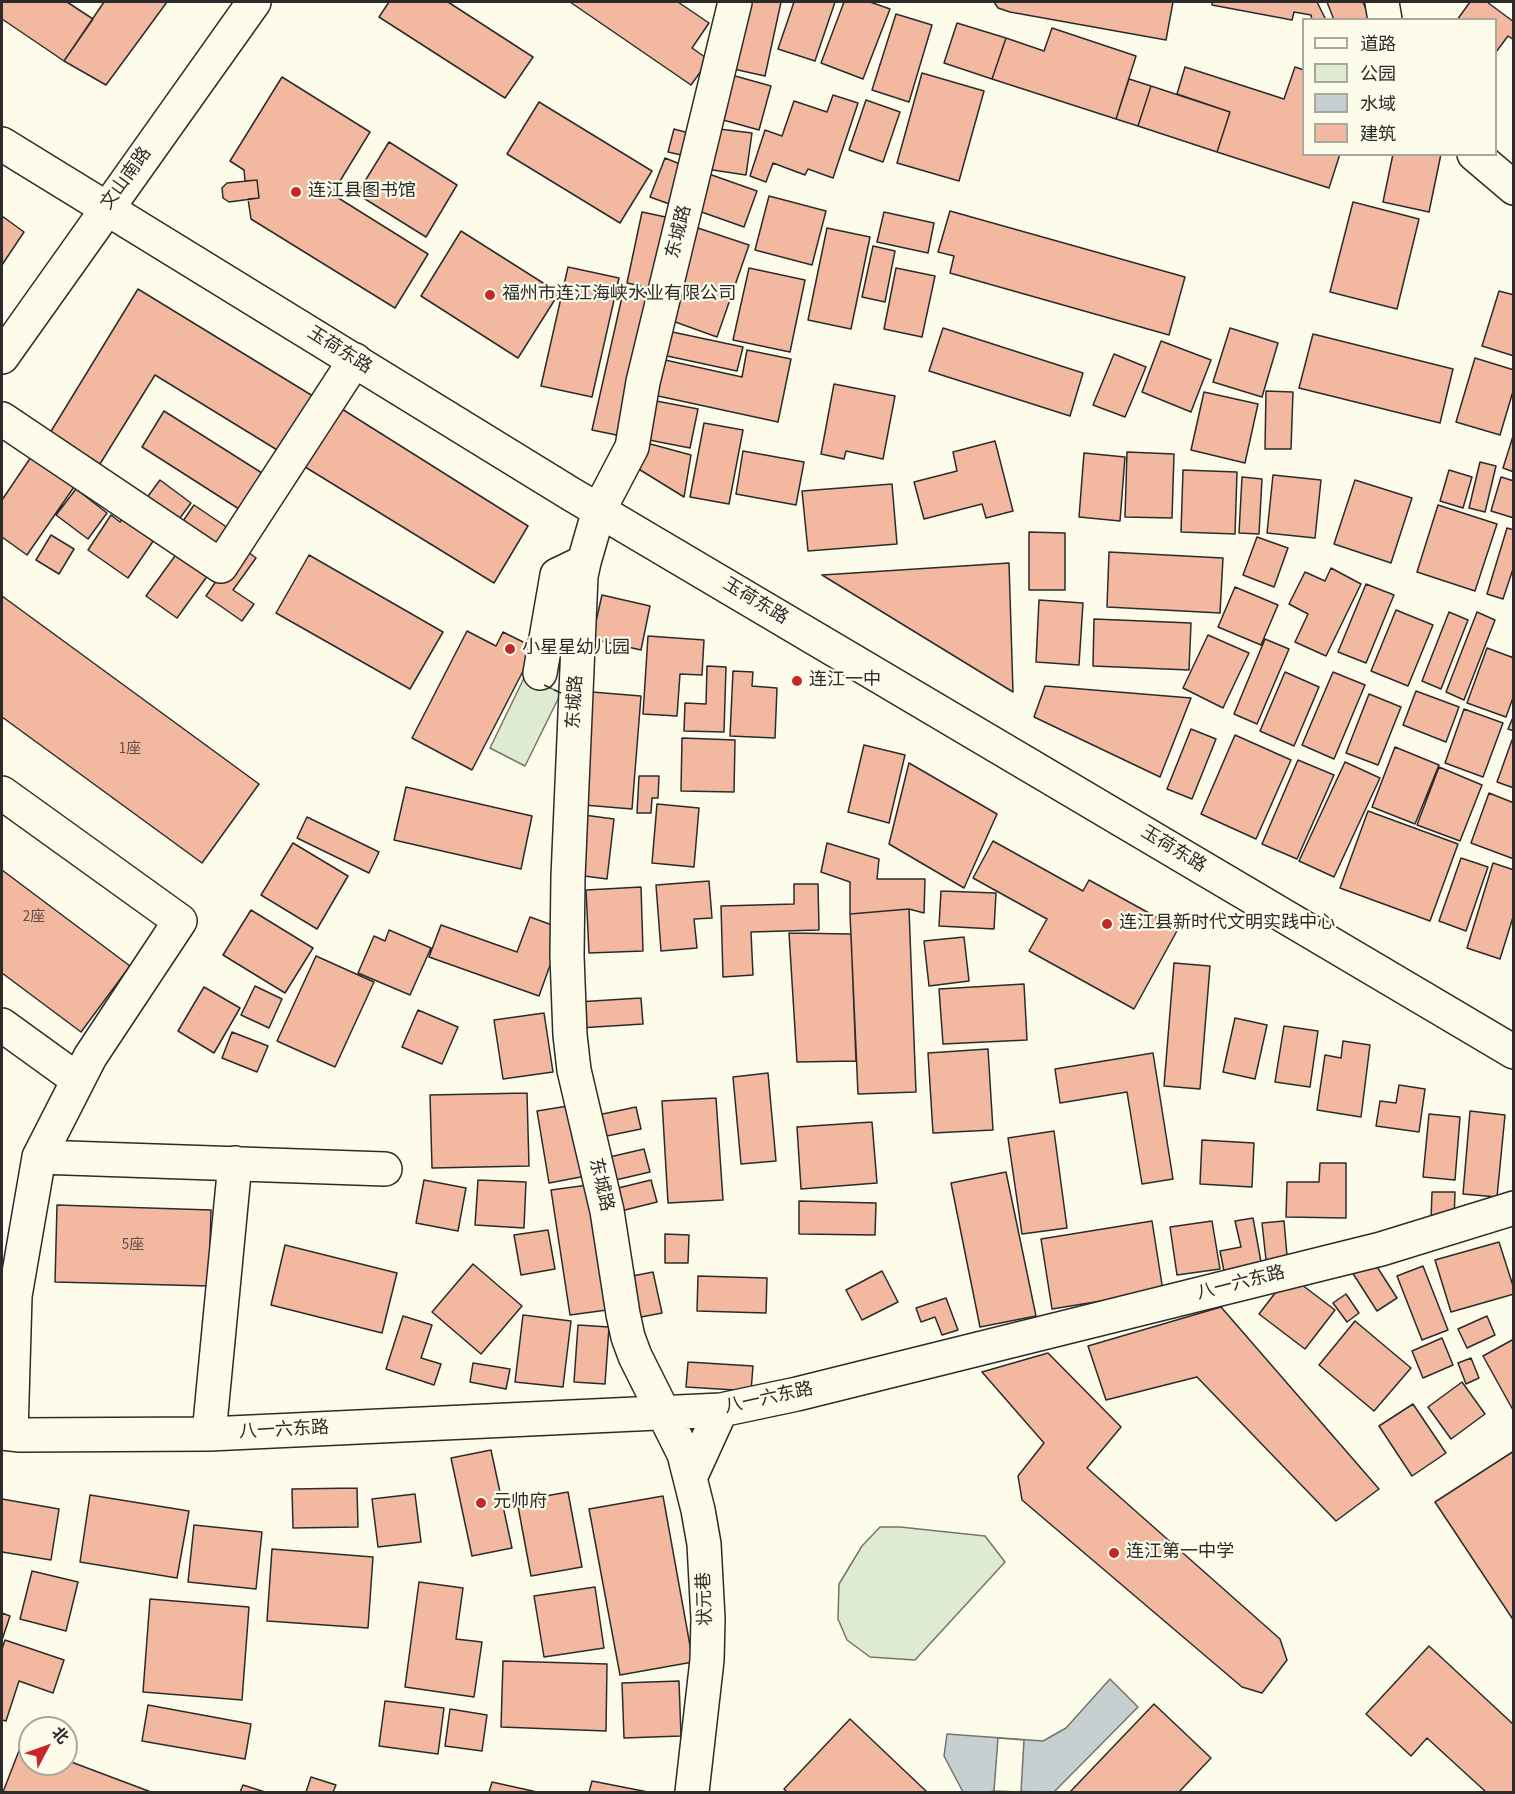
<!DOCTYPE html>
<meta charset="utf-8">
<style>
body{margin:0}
#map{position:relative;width:1515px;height:1794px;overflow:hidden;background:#fdfbea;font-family:"Source Sans 3","Noto Sans SC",sans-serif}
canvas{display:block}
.frame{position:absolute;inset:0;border:3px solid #2b2b2b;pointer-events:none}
.legend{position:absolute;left:1302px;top:18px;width:195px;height:138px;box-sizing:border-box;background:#fdfbea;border:2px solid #a9a89e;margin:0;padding:8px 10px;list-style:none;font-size:18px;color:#2b2b2b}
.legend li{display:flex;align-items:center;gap:12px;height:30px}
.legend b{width:30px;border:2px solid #a9a89e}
.north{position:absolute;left:18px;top:1716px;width:60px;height:60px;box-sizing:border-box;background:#fdfbea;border:2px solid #a9a89e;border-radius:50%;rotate:49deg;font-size:16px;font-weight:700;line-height:24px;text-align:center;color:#2b2b2b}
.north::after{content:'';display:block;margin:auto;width:21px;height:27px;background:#c62828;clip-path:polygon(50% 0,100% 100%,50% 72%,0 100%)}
</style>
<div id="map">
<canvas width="1515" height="1794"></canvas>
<div class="frame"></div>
<ul class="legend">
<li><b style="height:8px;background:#fdfbea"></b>道路</li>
<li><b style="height:16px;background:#deebd1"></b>公园</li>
<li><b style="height:16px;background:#c7d0d0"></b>水域</li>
<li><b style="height:16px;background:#f2b8a0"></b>建筑</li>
</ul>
<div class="north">北</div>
</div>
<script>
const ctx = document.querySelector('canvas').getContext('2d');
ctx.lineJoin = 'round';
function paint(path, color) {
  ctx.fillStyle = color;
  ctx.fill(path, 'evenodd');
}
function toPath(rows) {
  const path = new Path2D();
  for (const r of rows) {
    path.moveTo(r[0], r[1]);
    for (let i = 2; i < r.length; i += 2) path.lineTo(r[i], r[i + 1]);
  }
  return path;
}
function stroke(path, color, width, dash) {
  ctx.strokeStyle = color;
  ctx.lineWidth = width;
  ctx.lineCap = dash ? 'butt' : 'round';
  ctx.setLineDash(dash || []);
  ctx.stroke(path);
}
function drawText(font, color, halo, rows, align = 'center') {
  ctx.font = font + ' "Source Sans 3","Noto Sans SC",sans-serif';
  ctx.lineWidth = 4.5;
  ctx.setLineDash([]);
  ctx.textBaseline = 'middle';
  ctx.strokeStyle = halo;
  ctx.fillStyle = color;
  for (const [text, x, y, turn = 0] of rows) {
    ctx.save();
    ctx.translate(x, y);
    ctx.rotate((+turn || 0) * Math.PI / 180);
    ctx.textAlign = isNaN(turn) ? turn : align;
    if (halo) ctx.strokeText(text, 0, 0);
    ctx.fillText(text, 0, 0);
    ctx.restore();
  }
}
const green = toPath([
 [525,676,561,693,525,766,490,748,525,676],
 [880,1527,900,1527,985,1536,1005,1562,915,1660,870,1657,847,1640,838,1619,839,1584,862,1546,880,1527]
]);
paint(green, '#deebd1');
stroke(green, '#74746e', 1.5);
const water = toPath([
 [1110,1679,1138,1707,1054,1792,994,1791,988,1792,963,1792,944,1756,947,1734,1043,1741,1066,1728,1110,1679]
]);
paint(water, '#c7d0d0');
stroke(water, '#74746e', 1.5);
const pier = toPath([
 [998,1738,1024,1740,1021,1792,994,1791,998,1738]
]);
paint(pier, '#fdfbea');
stroke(pier, '#74746e', 1.5);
const building = toPath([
 [2,2,67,2,93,19,64,61,2,19,2,2],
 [104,2,167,2,106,85,64,61,104,2],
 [389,2,448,2,533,57,505,98,379,17,389,2],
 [570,2,678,2,709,23,692,48,709,60,691,85,570,2],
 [743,2,781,2,765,76,729,68,743,2],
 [794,2,835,2,815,61,778,49,794,2],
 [844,2,870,2,890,9,863,79,821,63,844,2],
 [994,2,1173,2,1166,40,1010,12,998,8,994,2],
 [1212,2,1317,2,1326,20,1312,20,1311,15,1294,12,1292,20,1212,5,1212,2],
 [1327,2,1363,2,1370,20,1334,20,1327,2],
 [1470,2,1487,2,1514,22,1514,40,1508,36,1496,52,1496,20,1457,20,1470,2],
 [896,14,932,25,909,102,872,90,896,14],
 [957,23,1006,38,992,79,944,63,957,23],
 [1052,28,1136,56,1116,119,992,79,1006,38,1044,51,1052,28],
 [1185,67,1284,99,1295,67,1304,70,1304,154,1340,154,1329,188,1217,152,1230,112,1177,94,1185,67],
 [922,73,984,91,959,181,897,163,922,73],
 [728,74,771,86,759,130,716,118,728,74],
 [282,77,370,132,332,194,428,254,395,308,251,219,248,199,259,198,257,180,245,181,244,170,230,161,282,77],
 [1129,79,1151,86,1138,126,1116,119,1129,79],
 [1151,86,1230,112,1217,152,1138,126,1151,86],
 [833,95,858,103,833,178,808,169,805,175,773,163,766,182,750,176,765,130,782,136,794,101,827,112,833,95],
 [866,100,900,112,883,162,849,150,866,100],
 [539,102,652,171,620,223,507,154,539,102],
 [711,128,752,133,746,175,706,169,711,128],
 [674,129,696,135,690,157,668,152,674,129],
 [389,142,457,185,426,237,357,194,389,142],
 [1393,154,1441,154,1429,212,1383,202,1393,154],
 [665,158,690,168,675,206,650,197,665,158],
 [706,173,757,191,744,227,693,209,706,173],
 [257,180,259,198,229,202,223,198,222,188,227,183,257,180],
 [769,196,826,211,812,265,755,250,769,196],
 [1353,202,1419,219,1397,309,1330,292,1353,202],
 [950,211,1185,277,1169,335,950,273,954,256,938,252,950,211],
 [642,212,675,219,660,290,627,283,642,212],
 [884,212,934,223,928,253,877,242,884,212],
 [2,216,24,232,2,265,2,216],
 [698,228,749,245,717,337,667,319,698,228],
 [827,228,870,237,851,329,808,320,827,228],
 [461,231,559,293,518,358,421,296,461,231],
 [873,246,895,251,885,302,862,297,873,246],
 [568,267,619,278,592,397,541,386,568,267],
 [749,268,805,280,790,352,733,340,749,268],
 [896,268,935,276,922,337,884,329,896,268],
 [624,288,657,295,626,437,592,430,624,288],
 [138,289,321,401,287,456,155,375,100,464,50,433,138,289],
 [1499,291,1514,295,1514,356,1482,346,1499,291],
 [943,328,1083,373,1070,416,929,371,943,328],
 [1230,328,1278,343,1262,397,1213,382,1230,328],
 [663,330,743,347,737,371,658,354,663,330],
 [1313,334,1453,369,1440,423,1299,388,1313,334],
 [1161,341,1211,360,1191,412,1142,392,1161,341],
 [747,350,791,359,778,422,649,394,656,358,742,377,747,350],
 [1114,354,1146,367,1125,417,1093,405,1114,354],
 [1475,358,1514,370,1514,388,1500,435,1456,422,1475,358],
 [834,384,895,396,883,459,846,451,844,459,821,454,834,384],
 [1266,391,1293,392,1291,449,1265,449,1266,391],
 [1204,392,1258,404,1245,463,1191,450,1204,392],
 [651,400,698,409,690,448,644,439,651,400],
 [334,404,528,526,494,583,297,462,334,404],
 [164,411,273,480,250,516,142,447,164,411],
 [704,423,743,430,729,504,690,497,704,423],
 [1514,433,1514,472,1503,468,1514,433],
 [995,441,1013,511,986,518,982,504,924,519,914,482,957,471,953,452,995,441],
 [643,442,691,455,684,497,637,468,643,442],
 [743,451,804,462,796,505,736,494,743,451],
 [1127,452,1174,454,1172,518,1125,517,1127,452],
 [1084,453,1125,457,1120,521,1079,517,1084,453],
 [31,457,74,487,27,555,2,537,2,500,31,457],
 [1480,462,1496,466,1485,512,1469,508,1480,462],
 [1183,470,1237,472,1235,534,1181,532,1183,470],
 [1449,470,1472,477,1463,508,1440,501,1449,470],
 [1273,475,1321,480,1315,538,1267,533,1273,475],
 [1242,477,1262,479,1259,534,1239,533,1242,477],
 [1501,477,1514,481,1514,518,1491,511,1501,477],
 [160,480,191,503,174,526,143,503,160,480],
 [1355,480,1412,498,1391,563,1334,544,1355,480],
 [892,484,897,544,808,551,802,491,892,484],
 [76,489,107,513,88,539,56,515,76,489],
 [194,505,228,528,212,551,179,527,194,505],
 [1438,505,1497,524,1475,591,1417,572,1438,505],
 [129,510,160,531,128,578,88,550,111,515,120,522,129,510],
 [1507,528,1514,530,1514,566,1503,599,1487,594,1507,528],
 [1029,532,1065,533,1065,590,1029,590,1029,532],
 [51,535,74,549,59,574,36,560,51,535],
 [1257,537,1288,548,1274,587,1243,575,1257,537],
 [240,546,256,558,233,590,254,604,242,621,206,596,240,546],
 [180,549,211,571,177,618,146,596,180,549],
 [1109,552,1223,558,1220,613,1107,607,1109,552],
 [309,555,443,632,410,689,276,613,309,555],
 [1009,563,1013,692,822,575,1009,563],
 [1331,568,1361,584,1326,656,1295,642,1308,614,1289,604,1305,572,1325,581,1331,568],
 [1366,584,1394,595,1366,663,1338,652,1366,584],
 [1235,587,1278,605,1261,645,1218,627,1235,587],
 [602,595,650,606,641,650,592,639,602,595],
 [2,596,259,784,202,863,2,717,2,596],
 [1039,600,1083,603,1079,665,1036,662,1039,600],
 [1396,610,1433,625,1408,686,1371,671,1396,610],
 [1449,612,1468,620,1441,689,1422,681,1449,612],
 [1477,612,1495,620,1464,700,1446,692,1477,612],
 [1094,619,1191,623,1189,670,1093,666,1094,619],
 [467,631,496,646,503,632,535,648,472,770,412,738,467,631],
 [1208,635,1249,653,1223,708,1183,688,1208,635],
 [648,636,704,640,702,675,680,674,677,716,643,714,648,636],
 [1265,639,1289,649,1257,724,1234,714,1265,639],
 [1487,648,1514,658,1514,695,1506,717,1467,703,1487,648],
 [707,666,726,667,724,732,684,731,685,703,706,704,707,666],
 [733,671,753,672,752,686,777,688,775,738,730,736,733,671],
 [1285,672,1319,687,1294,746,1260,731,1285,672],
 [1333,672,1365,685,1334,759,1302,745,1333,672],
 [1045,686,1191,698,1160,777,1034,717,1045,686],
 [1416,691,1459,707,1446,742,1403,725,1416,691],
 [592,692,641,696,632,809,584,805,592,692],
 [1369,694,1401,707,1378,765,1346,753,1369,694],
 [1464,709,1503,723,1483,777,1445,763,1464,709],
 [1514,715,1514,731,1508,729,1514,715],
 [1191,729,1216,739,1192,799,1167,789,1191,729],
 [1235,735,1291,760,1256,839,1201,814,1235,735],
 [682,738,735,740,734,792,681,791,682,738],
 [1512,740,1514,740,1514,788,1497,782,1512,740],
 [864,745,905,755,889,823,848,812,864,745],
 [1395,747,1439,765,1415,824,1372,807,1395,747],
 [1298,760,1334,775,1297,859,1262,844,1298,760],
 [1345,762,1380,778,1334,877,1299,861,1345,762],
 [909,763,997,814,964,888,889,844,909,763],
 [1439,767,1482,785,1460,841,1417,825,1439,767],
 [639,776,659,776,658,798,652,798,651,813,637,813,639,776],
 [406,787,532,816,521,869,394,840,406,787],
 [1489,793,1514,803,1514,859,1471,843,1489,793],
 [657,804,699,808,694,867,652,863,657,804],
 [1368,811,1458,844,1430,921,1340,888,1368,811],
 [584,815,614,819,607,879,577,875,584,815],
 [307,817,379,852,369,873,297,838,307,817],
 [993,841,1083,891,1089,880,1178,929,1134,1009,1029,951,1047,919,973,878,993,841],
 [293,843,348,876,317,929,261,895,293,843],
 [827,843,879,859,877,879,925,879,924,913,909,909,850,914,850,882,821,872,827,843],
 [1461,858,1488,867,1466,931,1439,921,1461,858],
 [1493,863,1514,870,1514,914,1500,959,1467,948,1493,863],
 [2,870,130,966,81,1032,2,973,2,870],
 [709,881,712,918,694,919,697,948,661,951,656,885,709,881],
 [794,884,818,884,819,930,751,932,753,975,723,977,721,906,794,904,794,884],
 [641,887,643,951,589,953,586,890,641,887],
 [941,891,996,893,994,929,939,926,941,891],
 [909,909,916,1092,858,1094,850,914,909,909],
 [251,910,313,948,285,993,223,955,251,910],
 [530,917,563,929,539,996,429,957,441,925,517,952,530,917],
 [389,930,431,948,410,995,358,973,374,936,385,941,389,930],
 [789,933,851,934,856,1061,797,1062,789,933],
 [964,937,969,981,929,986,924,941,964,937],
 [316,956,374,982,335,1067,277,1041,316,956],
 [1174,963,1210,966,1200,1089,1164,1086,1174,963],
 [1024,984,1027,1040,943,1044,939,989,1024,984],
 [255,986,282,999,269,1028,241,1015,255,986],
 [204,987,240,1008,214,1053,178,1031,204,987],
 [641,998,643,1024,579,1028,577,1002,641,998],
 [418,1010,458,1027,442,1064,402,1047,418,1010],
 [544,1013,553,1072,503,1079,494,1020,544,1013],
 [1235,1018,1267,1025,1255,1079,1223,1072,1235,1018],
 [1284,1026,1318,1031,1310,1087,1275,1082,1284,1026],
 [232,1032,268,1046,257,1072,222,1058,232,1032],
 [1343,1041,1370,1045,1361,1117,1317,1110,1325,1055,1341,1058,1343,1041],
 [988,1049,993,1130,933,1133,928,1053,988,1049],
 [1153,1053,1173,1179,1142,1184,1127,1092,1060,1103,1055,1069,1153,1053],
 [768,1073,776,1161,741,1164,733,1077,768,1073],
 [1399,1085,1425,1089,1419,1132,1376,1126,1380,1101,1396,1103,1399,1085],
 [527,1093,529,1166,432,1168,430,1095,527,1093],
 [716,1098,723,1200,668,1203,662,1101,716,1098],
 [574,1105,586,1176,549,1183,537,1111,574,1105],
 [636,1107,641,1129,597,1138,593,1116,636,1107],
 [1470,1111,1505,1115,1497,1197,1463,1194,1470,1111],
 [1429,1114,1460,1117,1455,1180,1423,1177,1429,1114],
 [872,1122,877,1183,801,1189,797,1127,872,1122],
 [1054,1131,1067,1228,1022,1234,1008,1138,1054,1131],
 [1202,1140,1254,1143,1252,1187,1200,1184,1202,1140],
 [644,1149,650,1172,607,1182,601,1159,644,1149],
 [1320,1163,1346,1163,1346,1218,1286,1217,1287,1182,1319,1182,1320,1163],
 [1006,1172,1036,1316,980,1327,951,1183,1006,1172],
 [424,1180,466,1188,458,1231,416,1223,424,1180],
 [478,1180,526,1182,524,1228,475,1225,478,1180],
 [651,1180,657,1202,613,1213,606,1191,651,1180],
 [588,1185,607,1310,570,1315,551,1190,588,1185],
 [1432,1192,1455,1192,1454,1220,1431,1220,1432,1192],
 [799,1201,876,1203,875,1235,799,1234,799,1201],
 [57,1205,211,1210,209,1286,55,1282,57,1205],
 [1253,1218,1263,1273,1226,1281,1220,1251,1241,1247,1235,1221,1253,1218],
 [1152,1221,1163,1291,1052,1309,1041,1239,1152,1221],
 [1212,1221,1220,1269,1177,1275,1170,1227,1212,1221],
 [1284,1221,1288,1267,1267,1269,1262,1223,1284,1221],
 [548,1230,555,1269,521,1275,514,1235,548,1230],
 [665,1234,689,1235,688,1263,665,1263,665,1234],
 [1499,1242,1514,1289,1514,1294,1451,1312,1435,1260,1499,1242],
 [285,1245,397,1273,382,1333,271,1305,285,1245],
 [1372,1259,1397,1298,1377,1311,1352,1272,1372,1259],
 [473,1264,522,1306,481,1354,432,1312,473,1264],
 [1423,1266,1448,1330,1422,1340,1397,1276,1423,1266],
 [882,1271,898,1302,862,1320,846,1290,882,1271],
 [653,1272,662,1313,631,1319,622,1278,653,1272],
 [1289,1275,1335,1310,1305,1349,1259,1314,1289,1275],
 [698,1276,767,1278,766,1313,697,1311,698,1276],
 [1346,1294,1359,1313,1347,1322,1333,1303,1346,1294],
 [946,1298,958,1330,942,1335,935,1317,921,1322,916,1308,946,1298],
 [1221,1307,1379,1489,1336,1521,1197,1377,1106,1400,1088,1346,1221,1307],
 [523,1315,571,1321,563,1387,515,1382,523,1315],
 [403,1316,432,1325,421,1358,441,1364,434,1385,386,1369,403,1316],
 [1487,1316,1495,1335,1467,1348,1458,1329,1487,1316],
 [1355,1321,1411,1368,1374,1411,1319,1365,1355,1321],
 [578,1325,609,1327,605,1384,574,1382,578,1325],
 [1442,1338,1453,1365,1423,1378,1412,1351,1442,1338],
 [1514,1339,1514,1410,1513,1410,1483,1356,1514,1339],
 [1048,1353,1121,1427,1087,1468,1280,1639,1287,1660,1262,1693,1242,1687,1022,1500,1018,1476,1044,1443,982,1372,1048,1353],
 [1471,1358,1479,1378,1466,1384,1458,1363,1471,1358],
 [688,1362,753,1366,751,1391,686,1387,688,1362],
 [473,1363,510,1369,506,1389,470,1382,473,1363],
 [1462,1382,1485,1414,1451,1439,1428,1407,1462,1382],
 [1413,1404,1446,1453,1412,1476,1379,1426,1413,1404],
 [491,1450,512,1548,472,1556,451,1458,491,1450],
 [1514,1451,1514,1621,1435,1502,1514,1451],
 [357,1488,358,1527,293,1528,292,1489,357,1488],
 [568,1492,582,1567,531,1576,517,1501,568,1492],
 [415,1494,421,1542,378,1547,372,1499,415,1494],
 [90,1495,189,1511,177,1578,80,1562,90,1495],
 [663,1496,693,1662,620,1675,589,1509,663,1496],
 [2,1499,59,1509,51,1560,2,1552,2,1499],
 [194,1525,262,1532,256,1589,188,1582,194,1525],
 [272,1549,373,1557,368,1628,267,1621,272,1549],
 [32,1571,78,1582,66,1631,20,1619,32,1571],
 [419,1582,463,1588,456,1639,482,1642,474,1697,405,1687,419,1582],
 [595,1587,604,1648,544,1657,534,1596,595,1587],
 [150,1599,249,1607,242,1700,143,1692,150,1599],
 [2,1613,10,1616,2,1640,2,1613],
 [5,1640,64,1660,53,1693,19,1681,6,1721,2,1720,2,1649,5,1640],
 [1429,1646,1514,1725,1514,1792,1486,1792,1427,1738,1411,1756,1366,1714,1429,1646],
 [503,1661,607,1664,606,1731,501,1727,503,1661],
 [679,1681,681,1736,624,1738,622,1683,679,1681],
 [385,1701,444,1708,438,1754,379,1746,385,1701],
 [1154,1704,1211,1758,1179,1792,1070,1792,1154,1704],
 [148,1705,251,1724,245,1759,142,1741,148,1705],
 [450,1709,487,1715,482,1751,445,1746,450,1709],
 [850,1719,927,1792,787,1792,784,1789,850,1719],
 [22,1743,30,1746,30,1764,66,1764,66,1760,151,1792,3,1792,22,1743],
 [311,1777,336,1785,333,1792,306,1792,311,1777],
 [592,1781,648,1792,589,1792,592,1781],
 [492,1782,537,1792,489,1792,492,1782],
 [243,1785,265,1792,240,1792,243,1785]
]);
paint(building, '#f2b8a0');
stroke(building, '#2b2b2b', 1.5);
const minor = toPath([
 [1382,2,1385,20],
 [1474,154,1514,188],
 [2,419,221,566,355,360],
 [540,673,557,575,584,562],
 [2,793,180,921,90,1057,39,1157,15,1296,11,1434],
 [2,1025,78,1080],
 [39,1157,385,1169],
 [2,1433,20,1435,209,1434,721,1410,797,1394,1381,1249,1514,1208],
 [209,1434,235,1163],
 [690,1478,721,1410],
 [692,1792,707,1660,708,1619,704,1544,698,1510,684,1454,635,1356,628,1337,623,1314,607,1211,574,1070,570,1035,567,956,568,877,581,576,584,562,599,510,632,447,643,382,735,2]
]);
const major = toPath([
 [2,144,571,494,1514,1052],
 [2,357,254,2]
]);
stroke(minor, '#2b2b2b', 36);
stroke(major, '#2b2b2b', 36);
stroke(minor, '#fdfbea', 33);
stroke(major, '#fdfbea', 33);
stroke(toPath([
 [544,685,563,694]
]), '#2b2b2b', 1.5, [8, 3]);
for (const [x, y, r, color] of [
 [296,192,6,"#c62828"],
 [490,295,6,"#c62828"],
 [510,649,6,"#c62828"],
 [797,681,6,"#c62828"],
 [1107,924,6,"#c62828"],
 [481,1503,6,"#c62828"],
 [1114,1553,6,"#c62828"]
]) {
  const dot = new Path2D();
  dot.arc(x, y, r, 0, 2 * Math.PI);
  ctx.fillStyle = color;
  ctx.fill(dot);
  stroke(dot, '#fdfbea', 2);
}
drawText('15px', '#5d4e48', null, [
 ["1座",130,750],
 ["2座",34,918],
 ["5座",133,1246]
]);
drawText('18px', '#2b2b2b', '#fdfbea', [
 ["文山南路",127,179,-54],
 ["东城路",680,232,-76],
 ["玉荷东路",339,351,32],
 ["玉荷东路",755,602,31],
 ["东城路",576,702,-87],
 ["玉荷东路",1173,850,31],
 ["东城路",600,1185,77],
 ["八一六东路",1241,1284,-14],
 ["八一六东路",769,1399,-12],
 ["八一六东路",284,1431,-3],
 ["状元巷",706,1599,-92]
]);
drawText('18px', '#2b2b2b', '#fdfbea', [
 ["连江县图书馆",308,192],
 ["福州市连江海峡水业有限公司",502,295],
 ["小星星幼儿园",522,649],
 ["连江一中",809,681],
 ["连江县新时代文明实践中心",1119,924],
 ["元帅府",493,1503],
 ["连江第一中学",1126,1553]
], 'left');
</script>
